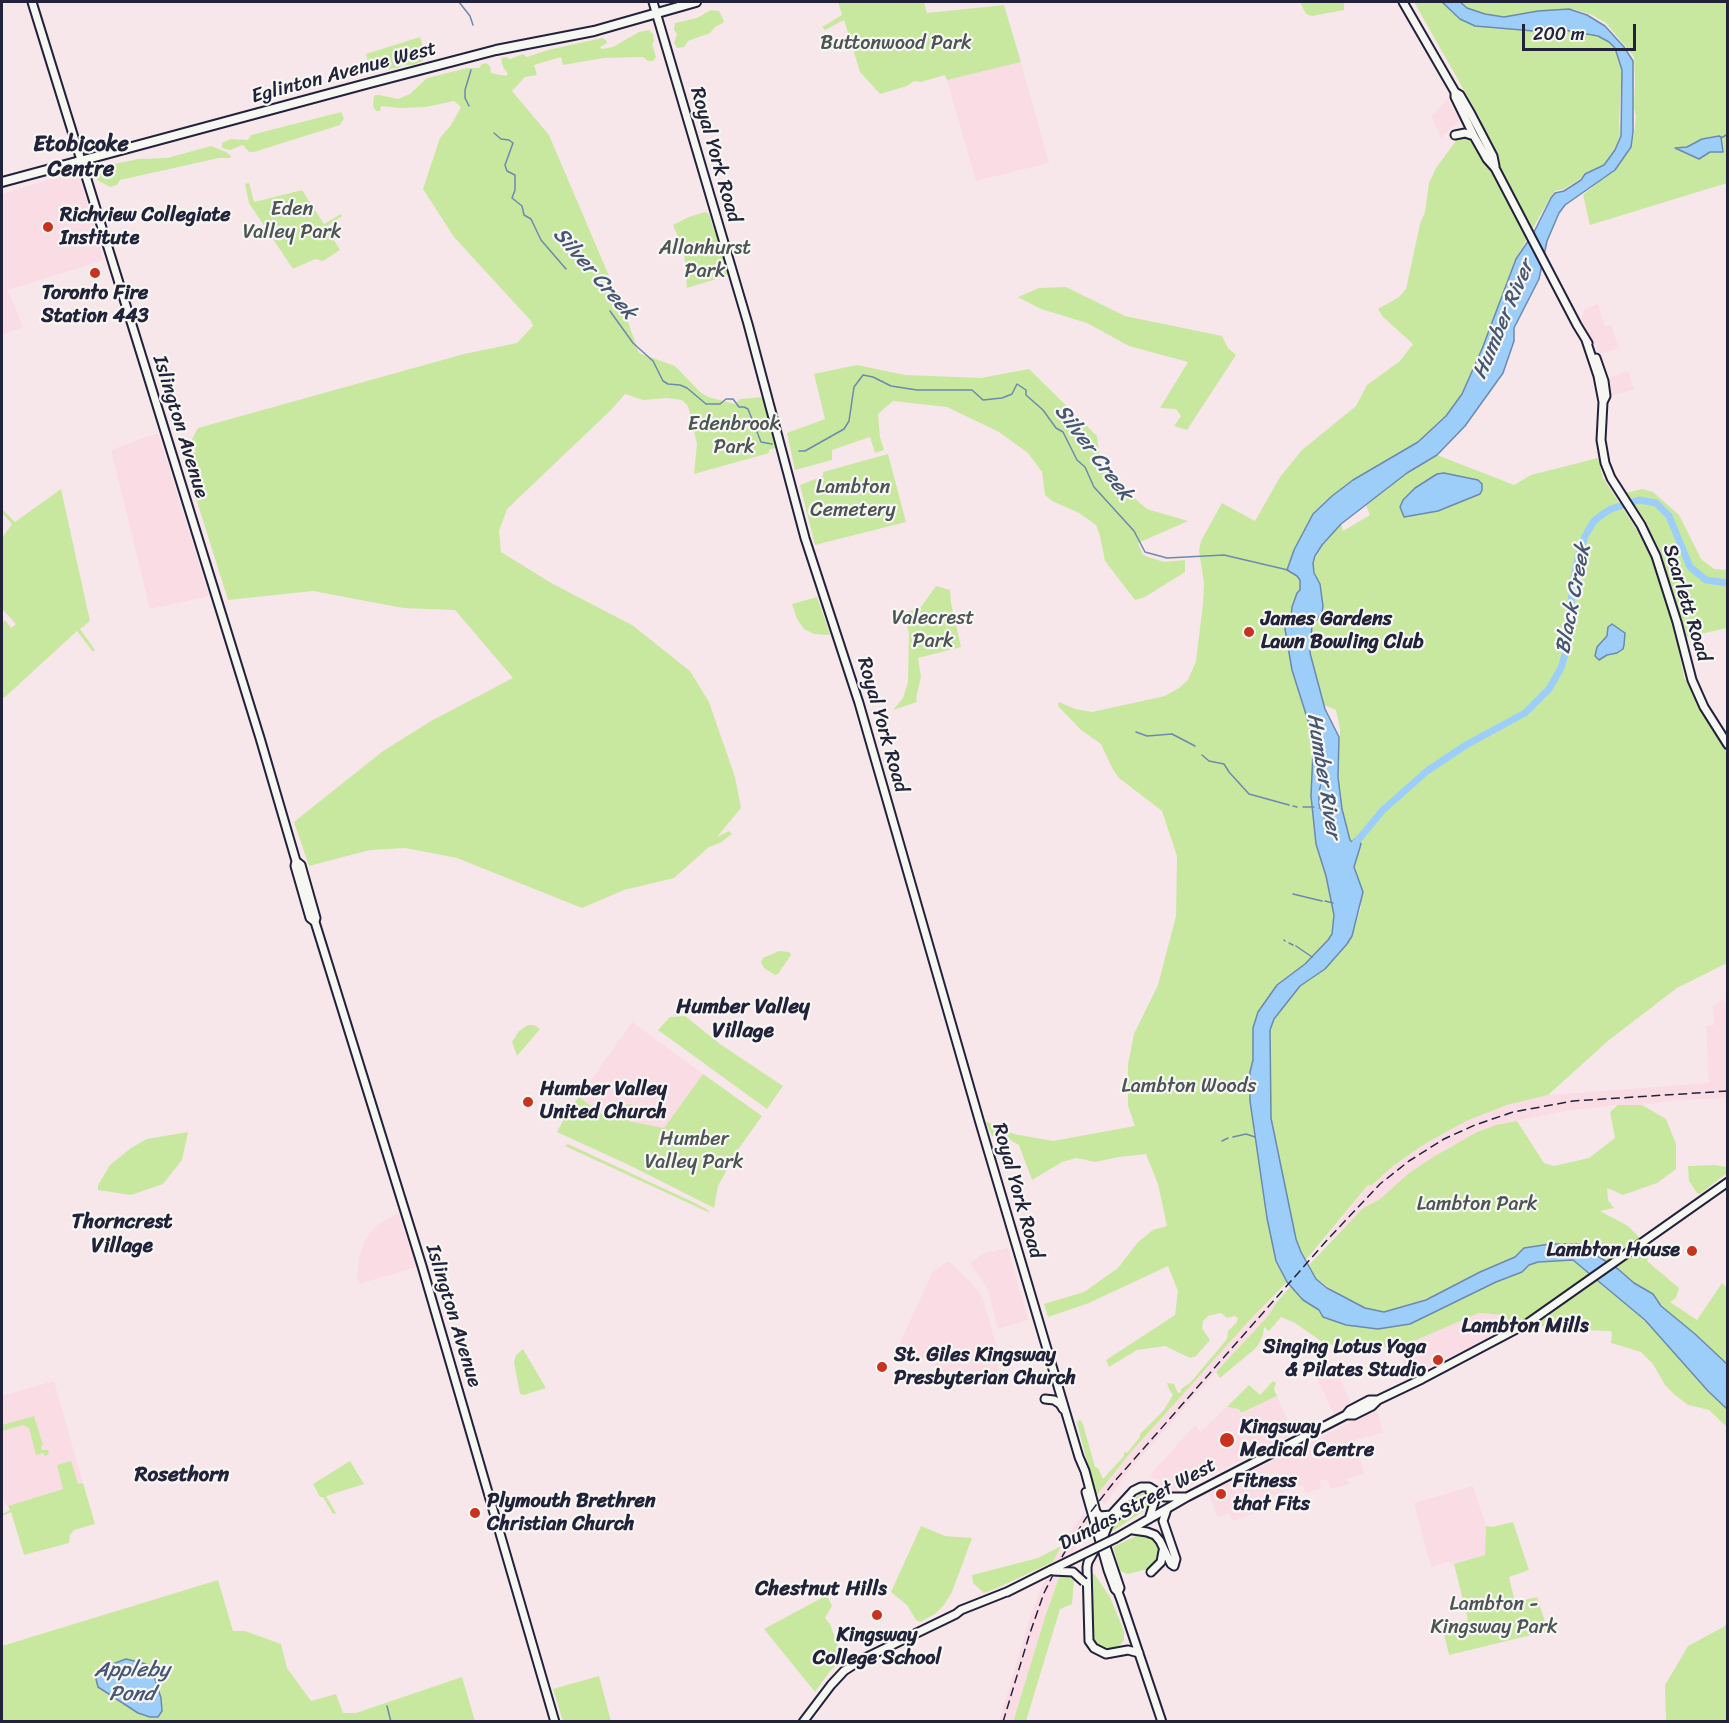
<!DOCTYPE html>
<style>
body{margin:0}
#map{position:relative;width:1729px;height:1723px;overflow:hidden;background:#f8e7ea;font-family:Sriracha,sans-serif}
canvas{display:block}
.frame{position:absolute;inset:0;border:3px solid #22223b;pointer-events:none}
.scale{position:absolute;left:1522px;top:24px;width:114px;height:27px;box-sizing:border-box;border:3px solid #22223b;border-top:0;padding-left:8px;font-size:18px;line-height:21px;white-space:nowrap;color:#22223b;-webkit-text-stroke:4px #f6f6f2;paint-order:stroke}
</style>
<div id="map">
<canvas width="1729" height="1723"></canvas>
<div class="frame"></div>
<div class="scale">200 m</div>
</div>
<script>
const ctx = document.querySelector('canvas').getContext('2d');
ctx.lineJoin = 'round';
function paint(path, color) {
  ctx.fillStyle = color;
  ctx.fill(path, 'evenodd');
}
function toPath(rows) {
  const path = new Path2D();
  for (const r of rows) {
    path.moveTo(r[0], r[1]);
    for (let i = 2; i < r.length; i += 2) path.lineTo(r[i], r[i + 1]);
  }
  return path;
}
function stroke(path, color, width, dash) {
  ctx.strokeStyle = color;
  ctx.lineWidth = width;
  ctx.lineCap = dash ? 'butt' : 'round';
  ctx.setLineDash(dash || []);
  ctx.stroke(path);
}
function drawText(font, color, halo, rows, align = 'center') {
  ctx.font = font + ' Sriracha,sans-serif';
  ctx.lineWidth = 4.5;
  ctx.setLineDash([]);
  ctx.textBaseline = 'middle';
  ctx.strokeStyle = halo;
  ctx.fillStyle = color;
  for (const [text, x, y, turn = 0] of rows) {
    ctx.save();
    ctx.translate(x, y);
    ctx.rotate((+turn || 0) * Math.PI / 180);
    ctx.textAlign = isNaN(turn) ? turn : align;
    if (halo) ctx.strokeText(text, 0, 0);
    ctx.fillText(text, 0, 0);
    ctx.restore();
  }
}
paint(toPath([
 [1021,62,1049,163,976,181,947,80],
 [1448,99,1460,120,1441,138,1431,116],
 [73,172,78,173,104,260,8,290,23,327,2,335,2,194],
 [1598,304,1605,327,1611,325,1619,348,1600,354,1580,321,1585,309],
 [1628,371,1634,390,1611,396,1608,378],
 [158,433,209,596,150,609,111,450],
 [1723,999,1727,1005,1727,1098,1678,1100,1642,1105,1618,1105,1565,1111,1496,1125,1477,1132,1433,1157,1409,1173,1380,1199,1363,1208,1330,1241,1326,1238,1369,1185,1372,1185,1393,1166,1423,1145,1466,1121,1507,1105,1548,1095,1709,1083,1706,1026,1714,1025,1713,1006],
 [632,1022,703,1074,664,1128,606,1117,579,1097],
 [398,1213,416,1267,359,1284,357,1274,359,1258,365,1240,376,1226],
 [1008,1248,1028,1320,998,1329,988,1289,970,1263,984,1253],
 [948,1261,973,1284,983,1299,999,1354,997,1376,961,1377,943,1372,900,1343,932,1273],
 [1272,1299,1276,1303,1269,1315,1206,1383,1124,1477,1104,1505,1099,1492,1130,1453,1248,1322],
 [1479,1313,1521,1316,1508,1326,1469,1348,1410,1376,1395,1345,1414,1341],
 [1334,1364,1352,1406,1334,1414,1315,1374],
 [54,1381,83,1483,8,1506,2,1499,2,1396],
 [1277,1396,1293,1434,1173,1494,1155,1487,1161,1480,1149,1476,1195,1425,1201,1432,1227,1407,1239,1409,1239,1415],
 [1373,1411,1378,1413,1383,1433,1355,1440,1364,1474,1347,1479,1349,1484,1331,1489,1327,1479,1319,1481,1322,1488,1306,1493,1303,1485,1255,1502,1257,1512,1233,1521,1229,1513,1218,1517,1208,1493],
 [1473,1486,1486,1526,1485,1555,1454,1564,1448,1562,1431,1567,1414,1503],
 [1084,1512,1088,1525,1060,1575,1046,1614,1013,1721,999,1722,1031,1614,1043,1584,1061,1546]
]), '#fadce5');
paint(toPath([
 [838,2,924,2,927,13,1004,5,1021,62,947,80,945,75,921,82,914,81,907,86,880,94,860,72,844,20,825,30,822,27,842,15],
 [1300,2,1344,2,1344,10,1312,16,1306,14],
 [1414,2,1727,2,1727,183,1590,225,1583,195,1610,172,1625,152,1634,135,1636,116,1634,107,1635,81,1634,57,1606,23,1592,15,1573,9,1576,29,1605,37,1615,48,1622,70,1619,121,1620,136,1615,150,1603,165,1585,173,1580,179,1564,189,1555,191,1550,198,1515,260,1482,349,1462,394,1446,416,1418,442,1353,480,1332,496,1313,514,1294,550,1287,570,1297,576,1300,580,1300,590,1297,593,1292,607,1291,617,1285,619,1292,670,1310,727,1313,751,1311,796,1316,844,1326,876,1334,915,1332,934,1328,940,1305,964,1277,985,1253,1028,1253,1060,1250,1072,1253,1125,1276,1261,1287,1282,1248,1322,1130,1453,1096,1496,1077,1423,1080,1419,1083,1424,1095,1467,1098,1468,1103,1479,1124,1456,1124,1452,1127,1453,1140,1437,1140,1434,1163,1411,1173,1395,1169,1389,1167,1383,1174,1384,1178,1393,1181,1392,1181,1389,1190,1383,1227,1339,1228,1331,1237,1322,1238,1318,1234,1316,1227,1318,1221,1313,1208,1316,1203,1321,1202,1328,1210,1340,1196,1356,1190,1358,1165,1346,1137,1350,1109,1367,1106,1360,1175,1315,1178,1291,1168,1266,1089,1303,1048,1317,1044,1304,1084,1292,1118,1268,1138,1242,1153,1230,1167,1226,1158,1184,1146,1154,1119,1157,1095,1162,1076,1158,1062,1162,1032,1180,1019,1145,1007,1138,992,1136,985,1121,1014,1134,1053,1141,1135,1126,1128,1106,1128,1064,1134,1034,1158,985,1176,916,1177,856,1162,811,1119,778,1112,768,1101,744,1081,730,1058,706,1059,702,1075,709,1092,712,1165,696,1179,688,1188,680,1196,661,1203,604,1204,583,1199,551,1201,541,1222,503,1255,521,1280,477,1302,450,1356,406,1367,385,1400,361,1413,344,1383,317,1378,309,1399,297,1406,289,1420,224,1425,212,1429,183,1436,168,1458,138,1481,120],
 [711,10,719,11,724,21,723,23,715,27,710,33,688,41,684,47,677,48,674,43,677,34,674,30,675,23,697,18],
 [649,30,653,34,654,41,652,44,656,57,653,61,648,61,643,57,604,58,563,65,561,57,534,65,537,75,525,77,512,91,549,135,626,316,639,353,675,366,700,392,708,397,735,404,740,399,763,397,777,447,769,450,769,453,694,474,697,444,688,406,682,400,667,398,643,400,625,394,611,410,507,509,499,531,501,552,553,584,632,625,690,671,709,702,735,777,741,808,717,837,729,831,732,834,720,843,709,847,674,878,624,890,582,908,457,858,405,848,370,850,309,866,294,822,383,751,431,721,513,678,455,610,403,608,313,591,228,600,183,457,196,452,192,439,198,428,464,354,517,343,533,326,531,321,454,237,423,189,440,138,451,125,461,107,454,101,426,107,401,108,381,106,380,111,376,111,373,106,374,97,375,95,379,95,398,99,410,94,427,78,467,68,479,68,482,64,486,63,490,66,491,73,506,76,508,74,503,67,501,58,506,57,510,59,523,54,527,57,548,50,602,38,606,40,607,43,600,47,602,49,613,47,639,32],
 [420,37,426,58,421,62,413,65,402,65,398,68,387,69,383,67,373,70,369,68,366,54],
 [341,112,344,118,340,125,254,152,249,152,243,145,230,150,222,148,222,143,231,139,248,140,251,135],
 [211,146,226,152,231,156,230,158,219,158,120,180,117,185,110,187,97,180,96,174,96,169,109,165,138,159,167,158],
 [249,183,254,202,302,190,324,224,341,214,342,216,326,227,340,250,323,261,315,259,293,269,249,203,245,184],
 [705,212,709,214,714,231,717,232,730,275,687,288,684,251,673,225,689,217],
 [1066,287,1125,316,1222,336,1228,348,1236,355,1187,430,1174,426,1181,416,1176,409,1160,408,1188,362,1129,346,1087,323,1041,309,1018,297,1039,288],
 [857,365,905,375,981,378,1029,369,1097,436,1100,460,1112,479,1147,509,1188,521,1138,543,1143,555,1164,562,1185,560,1185,572,1145,597,1135,600,1105,561,1100,536,1096,525,1079,513,1052,501,1045,495,1042,472,1028,453,999,432,947,407,893,401,878,414,880,437,884,450,875,453,870,437,832,450,832,460,795,470,787,433,825,419,814,374],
 [888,454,906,522,815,545,800,485,823,476,823,472],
 [1437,455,1514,485,1531,475,1598,458,1603,478,1635,527,1652,558,1675,629,1684,677,1727,754,1727,963,1677,988,1609,1040,1548,1095,1507,1105,1466,1121,1423,1145,1393,1166,1372,1185,1368,1185,1305,1261,1296,1239,1271,1118,1270,1030,1274,1018,1300,986,1325,969,1339,954,1352,936,1361,907,1359,879,1355,875,1354,867,1359,847,1354,839,1352,842,1350,840,1342,809,1338,777,1340,729,1336,710,1324,705,1310,653,1312,625,1322,613,1313,564,1322,545,1341,524,1343,531,1370,515,1366,505,1407,473],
 [61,489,90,621,80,629,95,650,93,652,77,631,4,698,2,696,2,623,5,620,11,628,16,624,2,609,2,538,12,524,2,513,2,509,15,522],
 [1642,489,1653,492,1679,515,1701,559,1714,569,1727,570,1727,628,1687,637,1660,551,1645,520,1626,493],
 [936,586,950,590,951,603,961,647,918,658,921,677,916,698,917,702,893,710,903,698,908,682,909,634,904,613,921,607],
 [817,597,830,634,828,635,814,634,804,629,797,619,792,604],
 [779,951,789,952,791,955,778,974,775,975,764,968,761,962,763,958],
 [685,1016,720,1044,783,1086,767,1109,658,1030,670,1017],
 [528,1025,534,1025,540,1029,517,1056,512,1042,519,1031],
 [703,1074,762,1116,737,1151,718,1186,714,1208,631,1166,557,1132,567,1113,579,1097,606,1117,621,1120,626,1105,631,1104,635,1109,631,1120,628,1121,664,1128],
 [1618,1105,1642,1105,1666,1119,1676,1144,1676,1169,1657,1183,1623,1195,1607,1188,1608,1200,1614,1208,1600,1211,1628,1226,1638,1236,1650,1253,1647,1261,1679,1288,1676,1298,1670,1302,1697,1320,1722,1283,1727,1288,1727,1364,1695,1334,1661,1306,1653,1294,1634,1283,1618,1269,1600,1256,1579,1244,1524,1248,1515,1257,1479,1272,1426,1300,1384,1312,1365,1308,1345,1298,1316,1279,1309,1265,1363,1208,1380,1199,1409,1173,1433,1157,1477,1132,1496,1125,1517,1121,1544,1163,1554,1166,1589,1158,1615,1138,1610,1112],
 [188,1132,182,1160,163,1184,131,1195,98,1190,98,1185,110,1165,131,1148,147,1139],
 [568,1144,695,1203,708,1210,710,1213,565,1146],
 [1715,1165,1727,1167,1727,1173,1700,1194,1697,1193,1689,1181,1688,1166],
 [1558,1260,1573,1260,1645,1320,1708,1391,1727,1409,1727,1427,1709,1410,1688,1405,1675,1395,1665,1385,1653,1364,1641,1352,1611,1343,1612,1333,1610,1331,1555,1329,1541,1326,1534,1321,1509,1320,1504,1315,1479,1313,1414,1341,1363,1352,1324,1343,1295,1323,1281,1317,1269,1331,1264,1327,1263,1335,1257,1347,1220,1378,1216,1372,1269,1315,1276,1303,1291,1286,1303,1300,1346,1325,1378,1329,1410,1324,1496,1282,1522,1272,1529,1265,1538,1262],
 [523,1349,546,1388,524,1395,520,1394,514,1362,516,1355],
 [1273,1381,1276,1383,1274,1389,1277,1396,1241,1413,1239,1409,1227,1407,1249,1385,1260,1395],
 [34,1416,43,1445,41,1446,42,1450,48,1450,49,1454,45,1456,43,1453,36,1455,29,1428,23,1425,2,1431,2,1425],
 [71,1461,78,1484,83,1483,95,1524,74,1530,70,1535,69,1543,24,1555,11,1512,2,1516,2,1514,10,1510,8,1506,63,1489,57,1465],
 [350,1461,364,1484,326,1496,336,1513,333,1514,323,1497,320,1497,313,1484],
 [1140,1493,1148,1494,1152,1499,1150,1507,1108,1534,1111,1526],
 [1513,1522,1529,1570,1509,1577,1515,1602,1537,1597,1548,1631,1449,1655,1442,1626,1468,1620,1454,1564,1485,1555,1486,1526,1492,1527],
 [921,1526,945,1536,972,1538,952,1592,944,1605,935,1614,920,1622,916,1620,907,1605,891,1592],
 [1138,1535,1149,1536,1157,1544,1159,1552,1158,1560,1151,1568,1128,1574,1120,1571,1113,1547],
 [1061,1546,1053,1562,997,1588,984,1593,973,1583,972,1575,1038,1558],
 [1088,1570,1095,1575,1110,1597,1124,1631,1124,1640,1118,1648,1104,1649,1096,1644,1093,1637],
 [1067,1573,1077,1577,1074,1579,1072,1604,1060,1609,1026,1721,1013,1722,1046,1614,1060,1575],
 [218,1580,233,1631,245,1631,281,1644,287,1668,311,1701,336,1694,343,1713,356,1713,462,1677,475,1721,2,1722,2,1646],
 [827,1595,832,1606,825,1618,830,1624,843,1660,830,1671,815,1692,764,1629],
 [1727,1625,1727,1721,1666,1721,1665,1685,1688,1646],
 [599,1676,611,1721,563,1721,553,1689]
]), '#c8e8a0');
const water = toPath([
 [1442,2,1460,2,1467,8,1485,14,1504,17,1538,11,1569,9,1587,15,1605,26,1624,47,1633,61,1633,132,1631,147,1615,170,1565,205,1559,213,1547,241,1539,279,1514,328,1514,341,1503,373,1465,426,1437,455,1407,473,1341,524,1322,545,1315,556,1313,563,1314,573,1320,584,1323,606,1322,613,1312,625,1310,653,1325,709,1339,737,1338,777,1342,809,1350,840,1352,842,1356,838,1361,844,1354,867,1363,892,1352,936,1347,944,1325,969,1300,986,1274,1019,1270,1030,1271,1118,1296,1239,1301,1252,1316,1279,1327,1288,1365,1308,1384,1312,1426,1300,1480,1272,1515,1257,1524,1248,1550,1244,1579,1244,1618,1269,1634,1283,1653,1294,1661,1306,1695,1334,1727,1364,1727,1409,1708,1391,1645,1320,1573,1260,1538,1262,1529,1265,1522,1272,1496,1282,1410,1324,1378,1329,1346,1325,1323,1317,1319,1310,1303,1300,1287,1282,1276,1261,1267,1218,1250,1101,1250,1072,1253,1060,1253,1028,1258,1012,1277,985,1305,964,1328,940,1332,934,1334,915,1326,876,1316,844,1311,796,1313,751,1310,727,1292,670,1285,629,1286,617,1289,619,1291,618,1292,607,1297,593,1300,590,1300,580,1297,576,1287,570,1294,550,1313,514,1332,496,1353,480,1418,442,1446,416,1462,394,1482,349,1516,259,1533,234,1551,198,1555,193,1564,191,1581,180,1585,174,1604,165,1615,150,1621,136,1622,70,1615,48,1609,42,1598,36,1564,30,1534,31,1475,26,1460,19,1442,2],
 [1322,780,1325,783,1334,822,1333,841,1319,804,1319,792,1322,780],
 [1719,136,1721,137,1723,152,1710,152,1699,159,1675,148,1687,147,1702,139,1719,136],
 [1444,473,1478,480,1482,484,1482,490,1480,494,1438,511,1404,517,1400,507,1403,500,1415,488,1437,474,1444,473],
 [1612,624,1625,633,1624,645,1623,649,1617,653,1607,655,1599,660,1595,656,1597,647,1607,636,1608,627,1612,624],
 [126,1659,146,1664,153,1673,161,1698,162,1711,158,1717,150,1717,138,1713,98,1687,96,1679,102,1668,126,1659]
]);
paint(water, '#9dcefa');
stroke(water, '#6c89ae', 1.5);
stroke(toPath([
 [459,2,470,16,473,25],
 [469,106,465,98,465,90,471,70],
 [494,133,501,139,509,140,513,143,505,165,507,171,515,175,515,190,512,198,522,206,524,215,531,219,541,240,566,269],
 [1721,138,1728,134],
 [610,311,633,343,653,361,663,381,668,384,680,385,687,388,706,404,720,404,726,399,733,399,739,407,744,407,748,409,761,442,772,444],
 [799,451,805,451,844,429,849,421,854,387,863,375,873,377,891,386,917,390,972,390,983,400,1002,398,1012,394,1017,384,1026,390,1026,395,1043,410,1056,428,1063,432,1077,460,1085,467,1094,487,1134,531,1145,552,1167,558,1224,555,1288,570],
 [1136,732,1147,736,1172,734,1195,746],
 [1202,755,1209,761,1224,764,1229,772,1249,794,1289,805],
 [1293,806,1297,807],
 [1303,807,1314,807],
 [1319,808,1326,808],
 [1293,894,1322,901],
 [1325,901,1333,903],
 [1284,940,1285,941],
 [1289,943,1293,945],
 [1296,946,1312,957],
 [1233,1137,1246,1134,1255,1137],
 [1222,1141,1228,1138],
 [387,1706,391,1722]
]), '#6c89ae', 1.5);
stroke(toPath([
 [1312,541,1317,531,1328,519],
 [1323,774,1332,843],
 [1353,846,1383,810,1427,771,1466,745,1525,713,1549,689,1561,668,1570,638,1572,587,1578,558,1585,536,1594,521,1603,514,1611,509,1639,500,1656,503,1669,516,1690,567,1706,580,1728,583]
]), '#9dcefa', 7);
const secondary = toPath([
 [32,2,260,738,296,861,295,866,310,918,315,922],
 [653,2,748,324,805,538,859,703,980,1123,1079,1457,1085,1471,1103,1538,1120,1588,1118,1592],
 [1403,2,1455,92,1460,95,1471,114,1493,156,1495,166],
 [1455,92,1455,97,1474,136,1487,159,1495,168,1577,325,1588,343],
 [1455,135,1465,133,1474,136],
 [1586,340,1598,376,1603,402,1601,440,1605,463,1611,478,1641,525,1656,556,1677,622,1692,680,1704,707,1728,745],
 [1596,358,1604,381,1606,396,1603,402],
 [296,861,301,865,316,918,315,922,422,1266,555,1722],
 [1045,1399,1054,1400,1060,1404,1063,1409],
 [1346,1415,1354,1415,1372,1406,1378,1400],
 [1086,1492,1108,1570,1115,1589,1118,1592,1121,1600,1162,1722],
 [1167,1509,1163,1521,1176,1559,1174,1566],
 [1096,1512,1100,1516,1111,1515,1133,1491,1141,1487,1149,1487,1165,1497,1185,1497],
 [1149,1519,1155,1500,1150,1492],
 [1133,1530,1147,1532,1155,1535,1160,1541,1171,1564,1174,1566],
 [1103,1538,1108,1525,1119,1513],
 [1116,1538,1187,1497,1346,1415,1350,1410,1369,1400,1378,1400,1422,1379,1528,1323,1728,1182],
 [1096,1548,1088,1562,1087,1567,1089,1641,1094,1648,1106,1654,1128,1650,1139,1653],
 [1151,1572,1161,1562,1163,1551],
 [1007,1592,1051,1570],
 [803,1722,831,1685,844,1671,861,1660,956,1614,961,1610,1009,1591]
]);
const primary = toPath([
 [2,182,366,84,496,50,594,31,696,2]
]);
stroke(secondary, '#22223b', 11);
stroke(primary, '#22223b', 12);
stroke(secondary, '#f6f6f2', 7);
stroke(primary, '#f6f6f2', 8);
stroke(toPath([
 [1003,1722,1029,1636,1044,1593,1063,1555,1086,1518,1114,1482,1328,1239,1380,1184,1409,1161,1444,1139,1475,1125,1513,1112,1573,1101,1728,1091]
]), '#22223b', 1.5, [9, 4.5]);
const secondaryBridge = toPath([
 [1051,1570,1116,1538],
 [1053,1571,1073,1572,1084,1582]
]);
stroke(secondaryBridge, '#22223b', 11, []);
stroke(secondaryBridge, '#f6f6f2', 7);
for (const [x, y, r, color] of [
 [48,227,6,"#c8321e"],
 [95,273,6,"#c8321e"],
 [1249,632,6,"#c8321e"],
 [528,1102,6,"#c8321e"],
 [1692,1251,6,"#c8321e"],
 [1438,1360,6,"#c8321e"],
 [882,1367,6,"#c8321e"],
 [1227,1440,8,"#c8321e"],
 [1221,1494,6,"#c8321e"],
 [475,1513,6,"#c8321e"],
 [877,1615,6,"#c8321e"]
]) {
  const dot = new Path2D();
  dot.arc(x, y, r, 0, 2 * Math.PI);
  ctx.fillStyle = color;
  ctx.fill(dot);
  stroke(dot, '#f6f6f2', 2);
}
drawText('20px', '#4c5454', '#f6f6f2', [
 ["Buttonwood Park",896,44],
 ["Eden",292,210],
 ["Valley Park",292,233],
 ["Allanhurst",705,249],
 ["Park",705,272],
 ["Edenbrook",734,425],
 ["Park",734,448],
 ["Lambton",853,488],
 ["Cemetery",853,511],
 ["Valecrest",933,619],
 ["Park",933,642],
 ["Lambton Woods",1189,1087],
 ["Humber",694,1140],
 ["Valley Park",694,1163],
 ["Lambton Park",1477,1205],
 ["Lambton -",1494,1605],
 ["Kingsway Park",1494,1628]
]);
drawText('20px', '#22223b', '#f6f6f2', [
 ["Eglinton Avenue West",344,73,-15],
 ["Royal York Road",715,155,74],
 ["Islington Avenue",180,427,73],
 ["Scarlett Road",1686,603,73],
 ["Royal York Road",882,725,74],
 ["Royal York Road",1017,1191,74],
 ["Islington Avenue",453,1316,73],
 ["Dundas Street West",1138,1505,-28]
]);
drawText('bold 20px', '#22223b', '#f6f6f2', [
 ["Richview Collegiate",60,216],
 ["Institute",60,239],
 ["Toronto Fire",95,294,"center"],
 ["Station 443",95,317,"center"],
 ["James Gardens",1261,620],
 ["Lawn Bowling Club",1261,643],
 ["Humber Valley",540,1090],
 ["United Church",540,1113],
 ["Lambton House",1680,1251,"right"],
 ["Singing Lotus Yoga",1426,1348,"right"],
 ["& Pilates Studio",1426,1371,"right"],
 ["St. Giles Kingsway",894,1356],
 ["Presbyterian Church",894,1379],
 ["Kingsway",1240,1428],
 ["Medical Centre",1240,1451],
 ["Fitness",1233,1482],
 ["that Fits",1233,1505],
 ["Plymouth Brethren",487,1502],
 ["Christian Church",487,1525],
 ["Kingsway",877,1636,"center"],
 ["College School",877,1659,"center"]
], 'left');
drawText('italic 21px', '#475674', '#f6f6f2', [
 ["Silver Creek",594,274,49],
 ["Humber River",1504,320,-67],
 ["Silver Creek",1093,453,53],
 ["Black Creek",1574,599,-79],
 ["Humber River",1323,776,81],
 ["Appleby",132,1671],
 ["Pond",132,1695]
]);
drawText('bold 21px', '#22223b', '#f6f6f2', [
 ["Humber Valley",743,1008],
 ["Village",743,1032],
 ["Thorncrest",122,1223],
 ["Village",122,1247],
 ["Lambton Mills",1525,1327],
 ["Rosethorn",182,1476],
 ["Chestnut Hills",821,1590]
]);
drawText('bold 22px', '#22223b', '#f6f6f2', [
 ["Etobicoke",81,145],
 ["Centre",81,170]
]);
</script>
